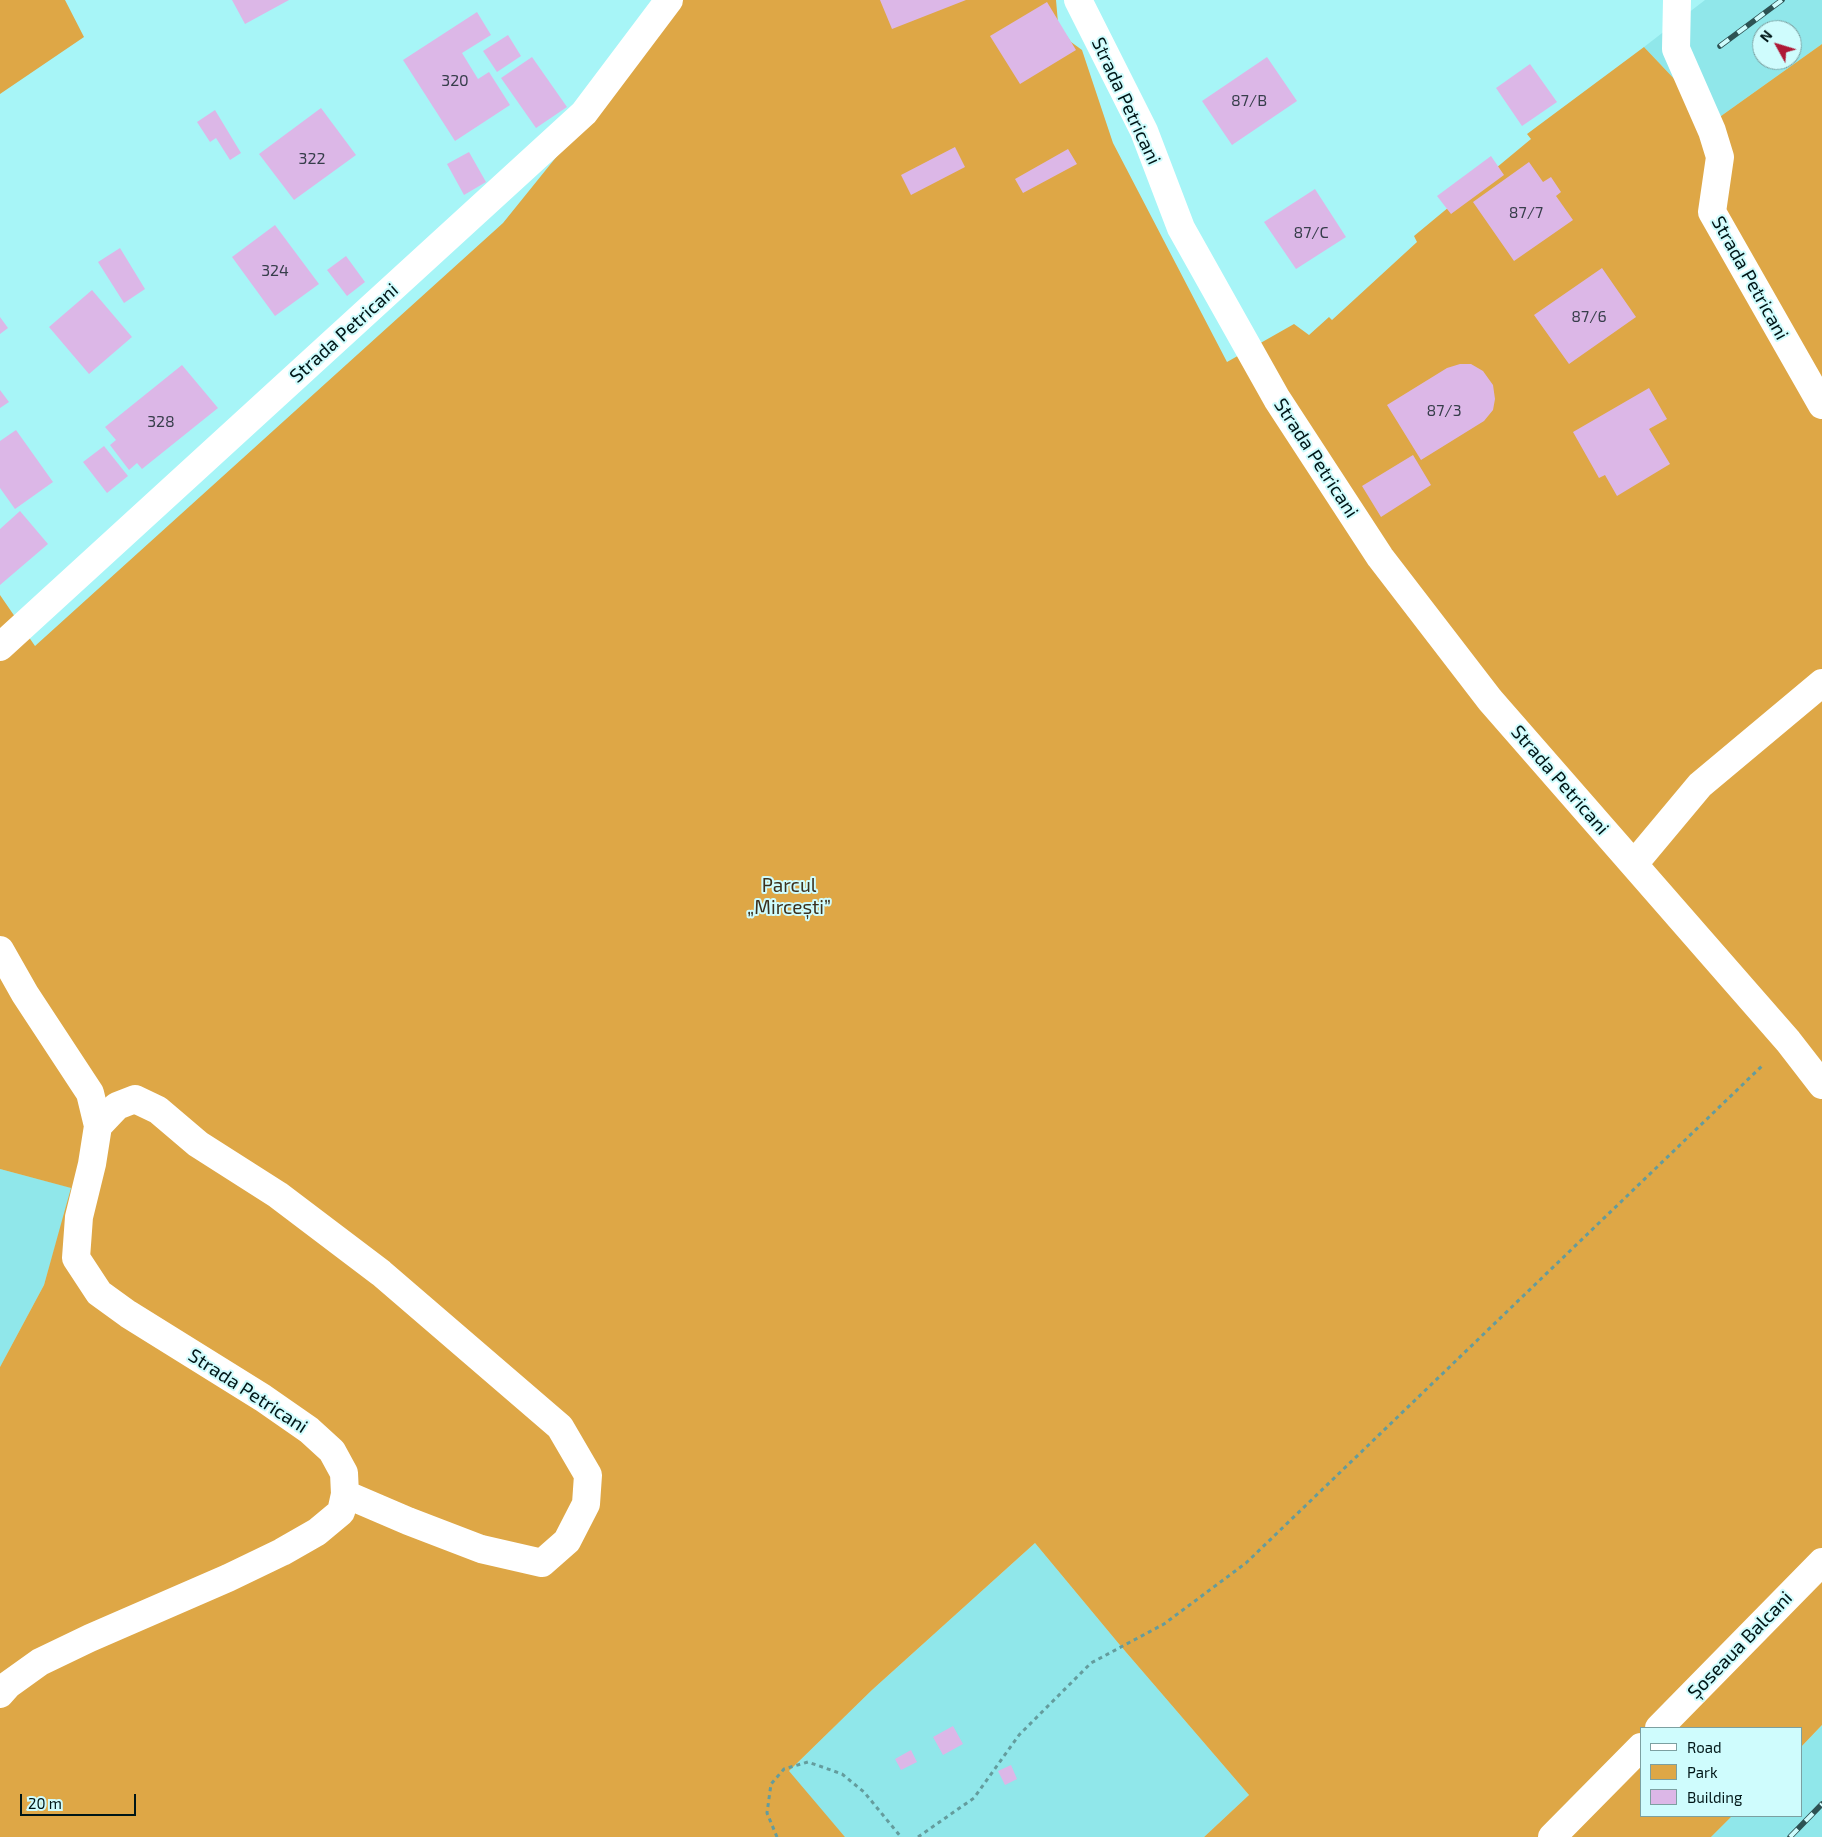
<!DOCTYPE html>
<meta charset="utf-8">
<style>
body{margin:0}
#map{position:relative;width:1822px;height:1837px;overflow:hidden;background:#a7f5f7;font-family:"Exo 2",sans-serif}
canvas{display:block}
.legend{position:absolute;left:1640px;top:1727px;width:162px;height:90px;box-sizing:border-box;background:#cffcfd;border:1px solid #7ca0a1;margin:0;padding:6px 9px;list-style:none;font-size:15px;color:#001617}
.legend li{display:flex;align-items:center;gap:10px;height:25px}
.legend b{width:25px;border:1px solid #7ca0a1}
.north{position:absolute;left:1752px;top:20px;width:50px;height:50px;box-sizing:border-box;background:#cffcfd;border:1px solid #7ca0a1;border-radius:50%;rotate:309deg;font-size:14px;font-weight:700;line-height:20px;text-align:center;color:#001617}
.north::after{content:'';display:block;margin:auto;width:18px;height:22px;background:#ae1936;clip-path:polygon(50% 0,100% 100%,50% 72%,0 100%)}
.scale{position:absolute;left:20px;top:1794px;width:116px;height:22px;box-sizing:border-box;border:2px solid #001617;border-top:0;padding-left:6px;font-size:15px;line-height:18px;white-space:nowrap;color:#001617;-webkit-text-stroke:4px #cffcfd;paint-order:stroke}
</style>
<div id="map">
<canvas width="1822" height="1837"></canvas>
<ul class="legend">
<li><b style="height:6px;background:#fff"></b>Road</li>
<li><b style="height:14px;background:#dea746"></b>Park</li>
<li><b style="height:14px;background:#dcb7e7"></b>Building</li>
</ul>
<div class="north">N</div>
<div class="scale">20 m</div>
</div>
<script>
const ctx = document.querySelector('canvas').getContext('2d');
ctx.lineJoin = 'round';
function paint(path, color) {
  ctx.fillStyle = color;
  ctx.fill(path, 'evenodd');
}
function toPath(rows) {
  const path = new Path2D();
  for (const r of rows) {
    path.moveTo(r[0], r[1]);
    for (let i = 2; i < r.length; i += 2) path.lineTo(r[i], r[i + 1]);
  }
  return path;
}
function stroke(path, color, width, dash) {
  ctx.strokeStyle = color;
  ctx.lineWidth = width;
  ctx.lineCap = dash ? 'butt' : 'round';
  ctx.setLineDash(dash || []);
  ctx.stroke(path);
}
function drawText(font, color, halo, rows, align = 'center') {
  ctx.font = font + ' "Exo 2",sans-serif';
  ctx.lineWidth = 4;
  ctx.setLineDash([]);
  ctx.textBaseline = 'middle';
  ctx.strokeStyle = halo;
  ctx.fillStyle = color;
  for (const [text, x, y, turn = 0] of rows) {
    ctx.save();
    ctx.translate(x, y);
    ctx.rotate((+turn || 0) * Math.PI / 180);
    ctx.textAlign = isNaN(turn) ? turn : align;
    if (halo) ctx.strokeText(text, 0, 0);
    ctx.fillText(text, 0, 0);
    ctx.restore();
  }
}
paint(toPath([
 [1705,0,1822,0,1822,44,1714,121,1644,47],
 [1762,30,1792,30,1792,60,1762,60],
 [0,1169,72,1188,44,1285,0,1367],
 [1035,1543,1119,1644,1249,1795,1204,1837,845,1837,788,1772,872,1690],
 [1822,1725,1822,1837,1711,1837,1732,1816,1801,1816,1801,1747]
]), '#90e7ea');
paint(toPath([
 [0,0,65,0,84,37,0,94],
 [683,0,1056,0,1058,23,1071,42,1082,50,1113,143,1227,362,1294,324,1309,335,1329,317,1332,320,1417,242,1414,236,1531,139,1527,134,1644,47,1714,121,1822,44,1822,1725,1801,1747,1801,1728,1641,1728,1641,1816,1732,1816,1711,1837,1204,1837,1249,1795,1119,1644,1035,1543,872,1690,789,1771,845,1837,0,1837,0,1367,44,1285,71,1188,0,1169,0,595,35,646,503,223]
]), '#dea746');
paint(toPath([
 [232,0,289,0,245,24],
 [880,0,966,0,892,29],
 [1047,2,1076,50,1020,84,990,36],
 [477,12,491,35,462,53,478,79,489,72,510,105,455,141,403,60],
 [508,35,521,56,497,72,483,51],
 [532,57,567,107,536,128,501,78],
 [1267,57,1297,101,1232,145,1202,101],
 [1530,64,1557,102,1522,126,1496,88],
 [321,108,356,155,294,200,259,154],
 [215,110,241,153,230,160,216,138,210,142,197,122],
 [955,147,965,167,911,195,901,175],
 [1068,149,1077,164,1023,193,1015,179],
 [469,152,486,182,464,195,447,164],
 [1491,156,1504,175,1451,214,1437,196],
 [1529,162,1543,182,1551,177,1561,192,1556,196,1573,220,1514,261,1473,202],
 [1315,189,1346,237,1296,269,1264,222],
 [275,225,319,284,275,316,232,257],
 [120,248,145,289,124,303,98,262],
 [346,256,365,282,347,296,327,270],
 [1602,268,1636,317,1569,364,1534,315],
 [92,290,132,337,89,374,49,327],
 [0,317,8,328,0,334],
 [1460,364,1471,364,1483,371,1493,385,1495,399,1493,410,1484,421,1421,460,1387,405,1447,368],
 [182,365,218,408,142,469,137,463,129,470,110,445,116,440,105,427],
 [1649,388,1667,419,1649,429,1670,464,1617,496,1605,475,1599,478,1573,432],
 [0,390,9,402,0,408],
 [16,430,53,482,15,509,0,488,0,441],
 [104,446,128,476,107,493,83,462],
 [1413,455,1431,485,1381,517,1362,486],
 [20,511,48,544,0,585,0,529],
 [953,1726,963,1744,943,1755,933,1737],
 [911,1750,917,1762,901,1770,895,1759],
 [1011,1765,1017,1779,1005,1785,998,1771]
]), '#dcb7e7');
stroke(toPath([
 [777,1837,767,1813,771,1784,784,1769,808,1762,842,1774,864,1792,901,1837],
 [918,1837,974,1798,1019,1735,1091,1663,1164,1624,1246,1563,1764,1064]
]), '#649c9d', 3, [4, 4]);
stroke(toPath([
 [1078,0,1144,131,1181,228,1277,399,1380,557,1490,700,1788,1041,1822,1085],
 [1677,0,1676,49,1712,131,1720,157,1712,212,1822,405],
 [0,647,584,113,669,0],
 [1634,864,1700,785,1822,683],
 [0,950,25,994,90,1093,98,1126,92,1164,79,1217,76,1258,99,1293,128,1314,263,1398,309,1430,332,1451,344,1473,345,1494,341,1512,317,1532,282,1552,228,1578,90,1638,40,1662,8,1685,0,1694],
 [98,1126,117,1106,135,1099,158,1110,198,1144,278,1195,381,1273,560,1427,588,1475,586,1504,567,1541,542,1563,481,1549,408,1521,345,1494],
 [1659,1728,1822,1562],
 [1552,1837,1641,1747]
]), '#fff', 28);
const rail = toPath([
 [1720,46,1782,0],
 [1790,1837,1822,1804]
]);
stroke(rail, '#2d5253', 5.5);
stroke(rail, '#cffcfd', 4, [11]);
drawText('16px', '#373e4b', null, [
 ["320",455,81],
 ["87/B",1249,101],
 ["322",312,159],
 ["87/7",1526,213],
 ["87/C",1311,233],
 ["324",275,271],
 ["87/6",1589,317],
 ["87/3",1444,411],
 ["328",161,422]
]);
drawText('19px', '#001617', '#cffcfd', [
 ["Strada Petricani",1126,101,65],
 ["Strada Petricani",1750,278,61],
 ["Strada Petricani",344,333,-42],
 ["Strada Petricani",1316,458,57],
 ["Strada Petricani",1560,780,49],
 ["Strada Petricani",248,1391,33],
 ["Șoseaua Balcani",1740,1645,-46]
]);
drawText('19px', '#3c301d', '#cffcfd', [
 ["Parcul",789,886],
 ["„Mircești”",789,908]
]);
</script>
